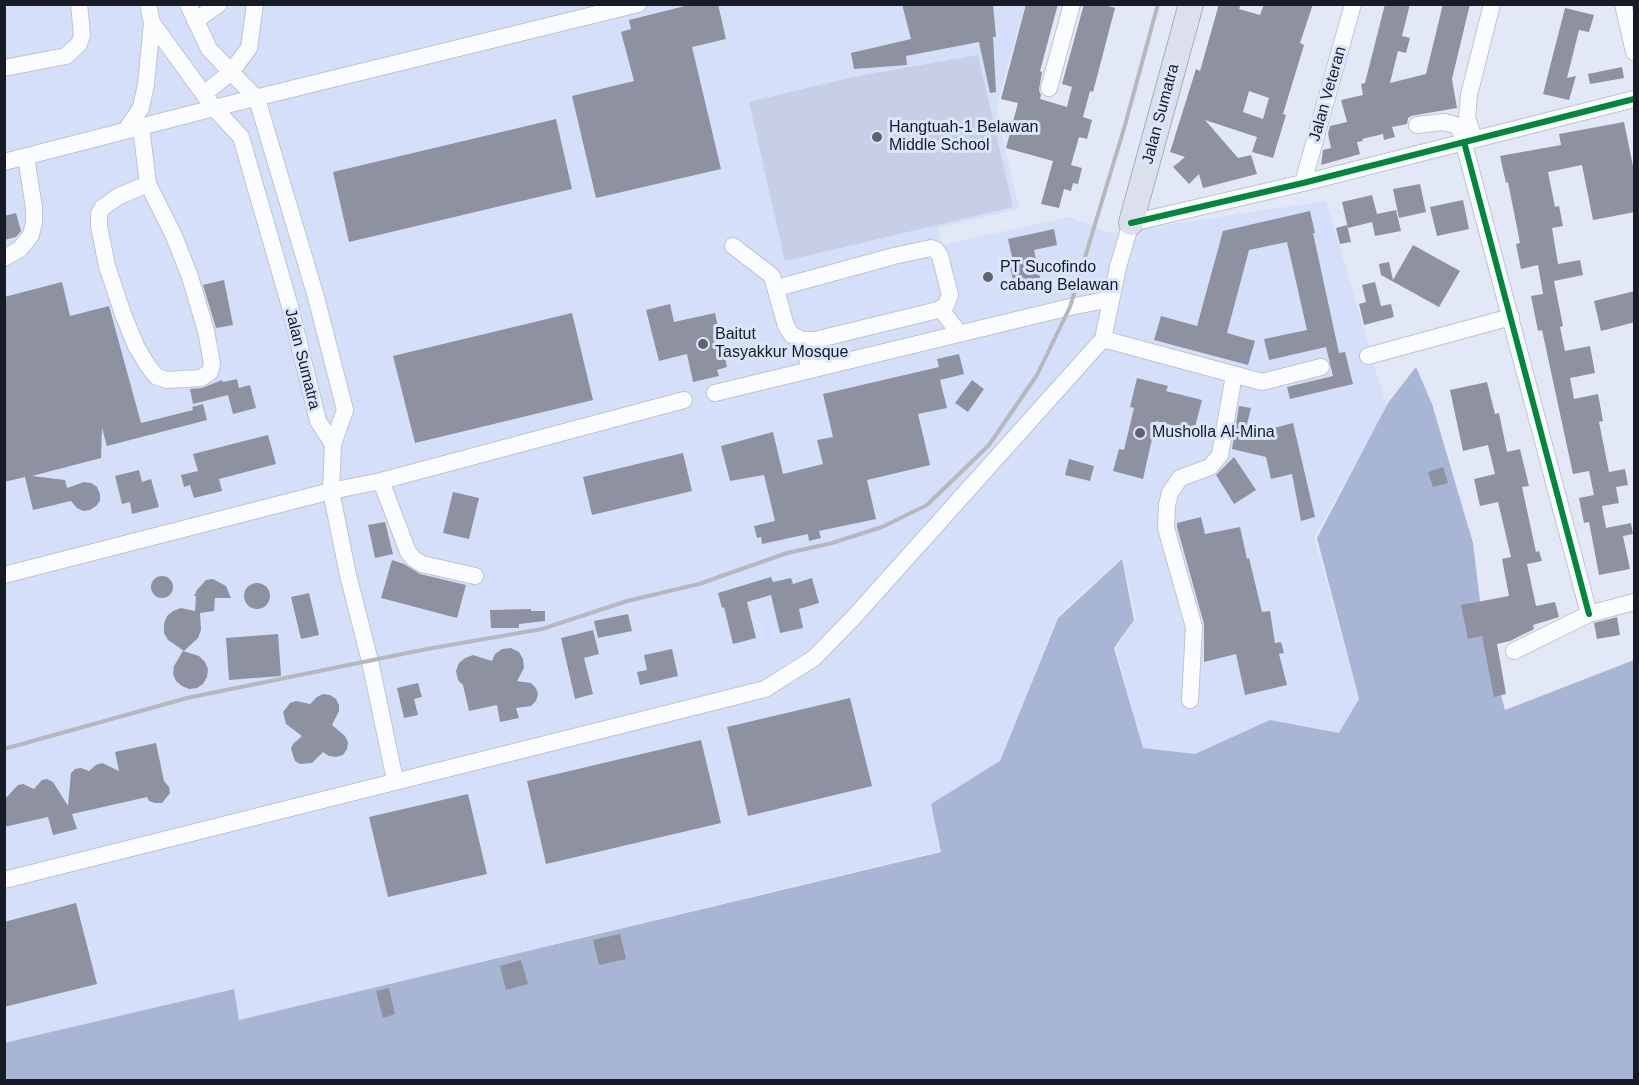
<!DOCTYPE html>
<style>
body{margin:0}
#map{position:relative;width:1639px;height:1085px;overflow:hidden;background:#e3e8f6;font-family:Helvetica,sans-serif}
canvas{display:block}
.frame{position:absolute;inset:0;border:6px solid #171b26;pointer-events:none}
</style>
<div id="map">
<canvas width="1639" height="1085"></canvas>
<div class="frame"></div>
</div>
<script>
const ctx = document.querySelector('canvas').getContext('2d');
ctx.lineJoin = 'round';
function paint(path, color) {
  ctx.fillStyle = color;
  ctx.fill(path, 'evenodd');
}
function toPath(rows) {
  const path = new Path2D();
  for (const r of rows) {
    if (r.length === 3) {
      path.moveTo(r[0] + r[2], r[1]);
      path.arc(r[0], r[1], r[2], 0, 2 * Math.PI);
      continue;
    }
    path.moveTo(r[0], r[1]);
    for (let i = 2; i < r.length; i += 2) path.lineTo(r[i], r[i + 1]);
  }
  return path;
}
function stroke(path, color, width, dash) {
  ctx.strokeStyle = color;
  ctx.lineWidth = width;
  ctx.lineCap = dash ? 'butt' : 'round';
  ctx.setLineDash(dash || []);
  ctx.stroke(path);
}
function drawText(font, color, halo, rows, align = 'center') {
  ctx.font = font + ' Helvetica,sans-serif';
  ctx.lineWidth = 6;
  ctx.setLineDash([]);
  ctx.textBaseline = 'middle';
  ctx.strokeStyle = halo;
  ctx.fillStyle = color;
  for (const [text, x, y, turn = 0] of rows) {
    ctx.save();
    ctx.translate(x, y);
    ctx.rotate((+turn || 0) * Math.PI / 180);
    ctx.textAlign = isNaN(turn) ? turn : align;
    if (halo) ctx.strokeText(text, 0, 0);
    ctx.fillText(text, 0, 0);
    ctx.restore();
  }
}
paint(toPath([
 [4,5,1025,5,996,109,1019,209,938,228,942,245,1070,217,1111,233,1326,201,1387,408,1314,538,1359,699,1340,735,1271,720,1198,755,1143,752,1116,649,1136,617,1122,558,1057,616,1002,762,931,805,944,850,239,1020,233,989,5,1043]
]), '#d5dffa');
paint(toPath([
 [978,55,1013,207,785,261,749,102,853,77]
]), '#c7cfe6');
paint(toPath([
 [1416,367,1432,404,1473,543,1483,626,1505,710,1634,660,1634,1080,5,1080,4,1043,234,989,239,1020,941,852,931,804,1000,761,1058,618,1122,559,1134,620,1114,648,1143,748,1195,754,1270,720,1339,733,1359,699,1317,538,1388,403]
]), '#a9b5d5');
paint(toPath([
 [693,4,718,4,726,39,692,47,721,169,596,198,572,96,634,81,621,32,631,29,629,20],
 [902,4,993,4,996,37,993,37,996,92,990,93,979,42,906,56,907,65,854,69,851,53,911,39],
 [1026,4,1058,4,1040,71,1042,72,1039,90,1041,95,1040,99,1067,107,1072,87,1062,84,1084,4,1101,4,1115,8,1093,92,1090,91,1083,117,1092,120,1087,139,1079,137,1071,165,1082,168,1078,184,1073,183,1071,191,1064,189,1059,208,1041,204,1053,161,1006,148,1018,103,1001,99],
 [1219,4,1241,4,1239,9,1260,15,1264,4,1313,4,1300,43,1304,45,1283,114,1286,115,1273,158,1252,152,1257,137,1205,120,1238,158,1251,155,1257,174,1203,188,1199,174,1189,184,1173,167,1185,157,1170,152,1196,69,1200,71],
 [1249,91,1269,98,1263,119,1243,112],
 [1385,4,1410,4,1402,36,1410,38,1406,53,1398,51,1390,83,1426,74,1443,4,1470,4,1452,79,1457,108,1411,116,1408,118,1407,124,1392,127,1395,137,1384,140,1383,134,1362,139,1363,141,1357,142,1360,154,1321,165,1323,150,1331,148,1328,134,1330,126,1347,122,1341,100,1363,95,1361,84,1365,83],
 [1565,8,1594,15,1589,32,1579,30,1567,78,1576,76,1569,100,1543,94],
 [1622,67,1624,78,1590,84,1588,74],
 [556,119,572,189,349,242,333,172],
 [1624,122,1635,176,1635,212,1593,220,1582,165,1548,172,1555,207,1559,206,1563,226,1552,228,1558,264,1580,260,1583,275,1554,281,1563,326,1560,327,1565,351,1590,346,1595,373,1570,378,1574,399,1598,394,1603,421,1599,422,1609,472,1625,469,1628,485,1616,487,1619,503,1602,506,1606,528,1631,523,1633,534,1623,536,1630,569,1599,575,1589,522,1584,523,1579,498,1594,495,1589,471,1573,474,1542,330,1538,331,1531,296,1543,294,1538,265,1521,269,1516,244,1520,243,1508,182,1506,183,1500,156,1561,145,1559,134],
 [1420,184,1426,212,1399,218,1393,189],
 [1372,195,1377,214,1396,210,1401,231,1375,236,1372,222,1348,228,1342,202],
 [1463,200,1469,229,1437,236,1430,207],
 [1310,211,1315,233,1313,233,1339,353,1345,352,1353,384,1290,399,1287,387,1333,376,1326,347,1269,360,1264,339,1307,330,1287,242,1249,250,1227,333,1255,341,1248,365,1154,340,1161,316,1197,326,1223,231],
 [16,213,21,231,16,237,4,240,4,216],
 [1347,225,1351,242,1340,244,1336,228],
 [1054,229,1057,245,1034,250,1041,283,1015,289,1010,267,1014,266,1008,239],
 [1413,245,1460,271,1439,307,1381,275,1379,264,1389,262,1393,280],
 [224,280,233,325,216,328,203,285],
 [62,282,70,316,109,306,141,423,193,410,192,407,203,404,207,420,107,446,102,428,101,458,32,476,65,480,67,488,84,482,91,483,97,487,100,494,100,501,96,506,90,510,83,511,77,508,71,501,33,510,25,477,4,482,4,297],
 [1375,282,1381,306,1391,304,1394,317,1364,325,1359,304,1366,302,1362,285],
 [1635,291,1635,322,1601,331,1594,301],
 [670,304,674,322,715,313,727,367,717,370,719,376,693,382,687,354,659,361,646,310],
 [572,313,593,400,415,443,393,356],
 [959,354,964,374,940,380,947,408,918,414,930,465,867,480,876,519,819,531,821,538,809,541,808,534,762,544,761,537,757,538,754,526,775,521,764,475,730,481,721,446,773,432,783,474,823,464,817,440,833,437,823,394,939,367,937,359],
 [1137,378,1168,386,1166,391,1202,400,1194,431,1156,421,1143,479,1113,471,1119,449,1124,450,1134,408,1130,407],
 [237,379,239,388,250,385,256,408,233,414,228,395,193,404,190,389,202,388,222,380,223,382],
 [972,380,984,389,968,412,955,403],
 [1487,382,1495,414,1499,413,1507,452,1520,449,1529,486,1522,487,1536,552,1539,551,1542,561,1527,564,1536,606,1555,602,1559,617,1533,625,1534,629,1510,641,1497,644,1506,694,1494,697,1482,636,1468,639,1461,605,1509,596,1502,559,1511,557,1498,502,1480,506,1474,479,1495,474,1488,445,1463,451,1450,390],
 [1239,406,1251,408,1247,424,1270,429,1293,423,1315,517,1301,521,1292,474,1271,479,1266,457,1232,449],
 [268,435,276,464,219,479,222,491,194,498,190,485,184,487,181,475,198,471,193,454],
 [683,453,692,491,592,515,583,477],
 [1234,457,1256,490,1234,504,1216,475],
 [1069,459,1094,466,1090,481,1065,475],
 [1443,467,1448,483,1433,487,1428,472],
 [139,470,142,482,151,479,159,507,132,514,130,502,122,504,115,476],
 [453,492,479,498,469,539,443,533],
 [1201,517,1205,534,1240,527,1247,559,1249,558,1262,612,1270,611,1275,643,1281,642,1284,653,1279,654,1287,685,1245,695,1236,654,1204,662,1204,624,1177,527,1177,523],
 [385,522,393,554,375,558,368,525],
 [392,560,404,564,420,574,466,585,457,618,381,598],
 [162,587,11],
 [771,577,773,582,791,578,793,584,812,578,819,603,799,609,803,628,780,633,771,595,747,602,756,638,733,644,724,607,722,608,718,593],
 [213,579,226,586,231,598,215,598,214,611,200,613,201,630,198,638,184,651,168,640,164,633,164,624,167,616,173,611,181,608,195,611,196,596,194,596,197,590,206,580],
 [257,596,13],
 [309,593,319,635,301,639,291,597],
 [531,609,531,611,545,611,545,621,519,624,519,628,491,628,490,610],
 [628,614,632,631,598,638,594,621],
 [1617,617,1620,635,1597,639,1594,623],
 [593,630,599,654,584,658,593,694,575,699,561,638],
 [278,634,281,676,229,680,226,638],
 [511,648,519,652,523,659,524,668,517,681,531,683,536,688,538,694,536,701,531,706,516,708,519,718,500,722,497,705,469,711,463,685,458,680,456,671,459,663,465,658,473,655,492,661,495,654,502,649],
 [672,649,678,676,640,685,637,672,647,670,644,655],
 [183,651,199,656,205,662,208,669,207,677,203,684,197,688,189,689,182,686,176,681,173,674,174,666],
 [418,683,422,697,414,699,418,715,404,718,397,688],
 [323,694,330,695,336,699,339,705,339,711,332,725,345,736,348,742,347,749,343,755,336,757,329,756,323,752,312,763,300,764,295,761,291,749,293,744,302,736,286,724,283,712,290,703,296,701,310,704,317,697],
 [850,698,872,786,748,816,727,727],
 [701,740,721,823,546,864,527,781],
 [156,743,164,781,169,787,170,793,162,803,155,803,149,801,147,797,72,814,77,829,53,835,48,817,4,827,4,800,18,785,23,784,34,789,42,780,47,779,53,782,68,806,71,773,75,769,81,768,89,771,96,765,102,763,119,771,115,752],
 [468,794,487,874,388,897,369,817],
 [76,903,97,984,4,1007,4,922],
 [620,934,626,959,599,965,593,940],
 [521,960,528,984,506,990,500,966],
 [389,988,395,1014,383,1018,376,991]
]), '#8e92a0');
const minor = toPath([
 [148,4,152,23,214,108,241,137,289,303,318,421,333,444],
 [188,4,209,49,257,99,316,297,345,410,333,444,331,491,348,575,370,661,395,780],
 [1623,4,1634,52],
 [195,21,219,4],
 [4,68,66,56,79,44,82,35,79,4],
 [1049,88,1072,4],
 [204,94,231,72,249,48,255,4],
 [1417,125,1444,122,1455,125,1460,129,1589,614],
 [141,127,148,184,174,236,190,277,206,331,212,363,210,372,201,378,167,380,157,377,148,366,136,346,123,314,107,266,99,226,99,214,102,208,119,196,148,184],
 [125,131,141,108,146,84,152,23],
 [1474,139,1467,117,1469,95,1492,4],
 [4,162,214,108,638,4],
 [1303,183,1353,4],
 [733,246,772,276,786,326,792,335,803,340,815,340,938,310,943,312,959,333],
 [4,258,20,249,31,235,34,222,34,208,26,157],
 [777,288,894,256,931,248,936,250,940,256,950,295,946,305,938,310],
 [1103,339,1262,382,1321,367],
 [803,340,810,370],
 [1368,356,1511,317],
 [715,393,1070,307,1111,299],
 [381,481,408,552,414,559,422,564,475,576],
 [4,575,331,491,381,481,684,400],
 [1514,651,1589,614,1634,602],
 [1190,700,1194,627,1166,528,1167,505,1170,493,1180,478,1210,467,1220,455,1234,375],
 [4,880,765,689,814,658,854,617,1103,339,1118,267,1131,223,1303,183,1634,99]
]);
const highway = toPath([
 [1131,223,1191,4]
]);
stroke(minor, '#bfc4d0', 18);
stroke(highway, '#a6adbd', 26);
stroke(minor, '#fbfcfe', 16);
stroke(highway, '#dce0ec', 24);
stroke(toPath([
 [4,749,187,698,427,649,542,629,627,601,699,584,787,553,832,543,882,527,927,505,989,445,1037,375,1070,307,1125,125,1158,4]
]), '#b6b8bb', 4);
stroke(toPath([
 [1464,142,1589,614],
 [1131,223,1303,183,1634,99]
]), '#00873e', 6);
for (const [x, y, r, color] of [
 [877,137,6,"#5e636f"],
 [988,277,6,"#5e636f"],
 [703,344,6,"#5e636f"],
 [1140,433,6,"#5e636f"]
]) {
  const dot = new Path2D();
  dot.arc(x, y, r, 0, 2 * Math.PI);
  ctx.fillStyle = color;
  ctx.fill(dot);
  stroke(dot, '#dbe5fe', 2);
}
drawText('16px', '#171b26', '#dbe5fe', [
 ["Jalan Veteran",1328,94,-74],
 ["Jalan Sumatra",1161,114,-75],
 ["Jalan Sumatra",302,359,76]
]);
drawText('16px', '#171b26', '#dbe5fe', [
 ["Hangtuah-1 Belawan",889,128],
 ["Middle School",889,146],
 ["PT Sucofindo",1000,268],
 ["cabang Belawan",1000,286],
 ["Baitut",715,335],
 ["Tasyakkur Mosque",715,353],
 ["Musholla Al-Mina",1152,433]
], 'left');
</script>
